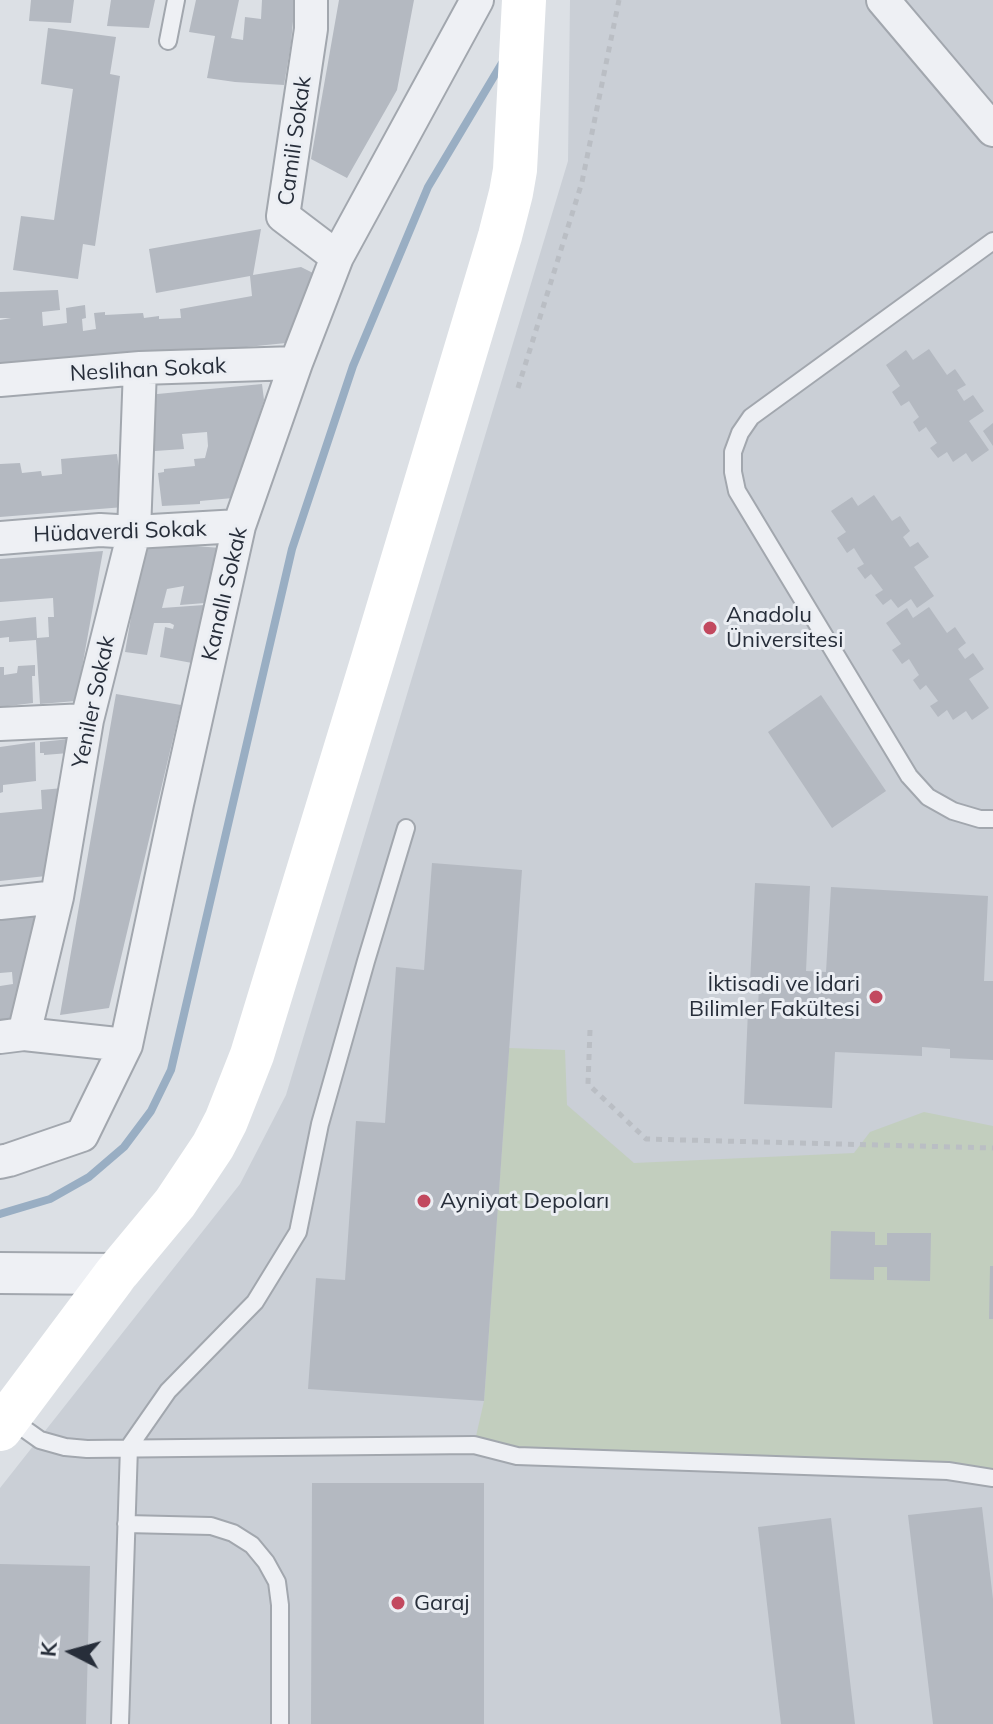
<!DOCTYPE html>
<meta charset="utf-8">
<style>
body{margin:0}
#map{position:relative;width:993px;height:1724px;overflow:hidden;background:#dce0e5;font-family:Mulish,sans-serif}
canvas{display:block}
.north{position:absolute;left:32px;top:1612px;width:80px;height:80px;-webkit-text-stroke:6px #ebeef3;paint-order:stroke;rotate:276deg;font-size:22px;font-weight:700;line-height:32px;text-align:center;color:#272e3a}
.north::after{content:'';display:block;margin:auto;width:28px;height:36px;background:#272e3a;clip-path:polygon(50% 0,100% 100%,50% 72%,0 100%)}
</style>
<div id="map">
<canvas width="993" height="1724"></canvas>
<div class="north">K</div>
</div>
<script>
const ctx = document.querySelector('canvas').getContext('2d');
ctx.lineJoin = 'round';
function paint(path, color) {
  ctx.fillStyle = color;
  ctx.fill(path, 'evenodd');
}
function toPath(rows) {
  const path = new Path2D();
  for (const r of rows) {
    path.moveTo(r[0], r[1]);
    for (let i = 2; i < r.length; i += 2) path.lineTo(r[i], r[i + 1]);
  }
  return path;
}
function stroke(path, color, width, dash) {
  ctx.strokeStyle = color;
  ctx.lineWidth = width;
  ctx.lineCap = dash ? 'butt' : 'round';
  ctx.setLineDash(dash || []);
  ctx.stroke(path);
}
function drawText(font, color, halo, rows, align = 'center') {
  ctx.font = font + ' Mulish,sans-serif';
  ctx.lineWidth = 6;
  ctx.setLineDash([]);
  ctx.textBaseline = 'middle';
  ctx.strokeStyle = halo;
  ctx.fillStyle = color;
  for (const [text, x, y, turn = 0] of rows) {
    ctx.save();
    ctx.translate(x, y);
    ctx.rotate((+turn || 0) * Math.PI / 180);
    ctx.textAlign = isNaN(turn) ? turn : align;
    if (halo) ctx.strokeText(text, 0, 0);
    ctx.fillText(text, 0, 0);
    ctx.restore();
  }
}
paint(toPath([
 [570,0,993,0,993,1724,0,1724,0,1488,240,1184,286,1095,568,161]
]), '#cacfd6');
paint(toPath([
 [509,1048,565,1050,567,1105,634,1163,854,1153,870,1132,924,1112,993,1126,993,1478,517,1456,474,1445,484,1401]
]), '#c2cebe');
stroke(toPath([
 [0,1214,50,1199,89,1177,124,1147,151,1111,171,1070,292,549,353,366,428,187,502,63]
]), '#99aec3', 8);
paint(toPath([
 [31,0,74,0,71,23,29,21],
 [111,0,155,0,149,28,107,26],
 [196,0,239,0,231,38,243,40,245,17,261,19,262,0,295,0,291,43,284,85,235,82,207,78,215,36,189,32],
 [339,0,414,0,397,90,347,178,311,159],
 [48,28,116,37,110,74,120,76,95,246,83,244,78,279,13,270,21,216,54,220,73,89,41,84],
 [261,229,253,275,301,267,313,273,286,343,70,365,0,371,0,320,11,318,0,318,0,292,58,290,60,310,42,312,43,326,67,323,66,308,85,305,86,318,82,319,83,331,96,329,94,313,105,312,105,315,143,313,144,318,159,316,159,319,181,318,180,309,252,296,250,276,156,293,149,249],
 [929,349,947,375,955,369,966,385,957,390,964,401,973,395,984,411,969,421,989,450,972,462,966,453,953,462,947,452,938,458,930,448,937,443,926,427,919,432,913,422,919,417,909,401,901,406,892,392,900,386,886,365,906,350,913,360],
 [262,384,264,400,233,498,200,501,200,504,162,506,158,473,164,472,164,469,195,466,194,459,205,458,208,446,207,432,182,434,184,449,155,451,147,395],
 [993,423,993,446,983,431],
 [117,454,124,507,0,517,0,464,20,463,22,473,41,471,42,476,62,474,61,459],
 [874,495,892,521,900,516,910,531,903,537,910,547,918,542,929,557,914,567,934,596,917,608,911,599,898,608,891,599,883,605,875,595,883,590,871,574,865,579,857,568,864,564,854,548,847,553,837,538,846,532,831,511,852,497,858,506],
 [184,545,220,548,205,603,180,605,184,586,167,589,162,608,204,605,192,663,160,657,165,627,173,629,174,625,170,623,154,623,147,655,125,652,143,548],
 [103,551,76,701,40,704,36,640,9,642,9,637,0,638,0,621,36,617,37,638,49,637,48,617,54,617,53,598,0,602,0,559],
 [929,607,947,633,955,627,966,643,958,649,965,659,973,653,984,669,969,679,989,708,972,720,966,711,953,720,947,710,938,717,930,706,938,701,926,685,920,690,913,680,919,675,909,659,902,664,892,650,901,644,886,623,907,608,913,618],
 [35,665,35,676,32,676,33,703,0,707,0,667,4,667,4,675,17,673,18,666],
 [116,694,181,705,109,1008,60,1015],
 [821,695,886,791,832,828,768,732],
 [70,739,69,753,44,755,44,753,40,753,40,742],
 [35,742,36,781,3,785,3,792,0,793,0,747],
 [63,788,46,876,0,881,0,813,42,809,41,790],
 [432,863,522,870,484,1401,308,1389,316,1278,345,1280,356,1121,385,1123,396,967,424,970],
 [755,883,810,886,806,971,826,972,831,887,988,896,984,981,993,981,993,1060,950,1058,950,1049,922,1047,922,1056,835,1052,832,1108,744,1104,748,1010,758,1010,759,983,750,983],
 [34,915,38,918,18,1024,0,1025,0,986,13,984,12,972,0,973,0,920],
 [831,1231,875,1232,875,1245,887,1245,887,1233,931,1233,930,1281,887,1280,887,1267,874,1267,874,1280,830,1279],
 [990,1266,993,1266,993,1319,989,1319],
 [312,1483,484,1483,484,1724,311,1724],
 [982,1507,993,1599,993,1724,933,1724,908,1515],
 [831,1518,855,1724,781,1724,758,1527],
 [0,1564,90,1566,86,1724,0,1724]
]), '#b4b9c1');
const service = toPath([
 [168,41,176,0],
 [993,241,751,417,740,433,733,452,733,472,737,491,909,776,928,797,953,811,980,819,993,819],
 [9,1418,40,1440,65,1447,87,1449,474,1445,517,1456,948,1471,993,1478],
 [126,1524,211,1526,233,1533,252,1545,266,1562,277,1582,280,1605,280,1724],
 [120,1724,129,1447,168,1391,255,1302,298,1232,320,1124,366,961,406,828]
]);
const minor = toPath([
 [311,0,311,29,283,216,337,257],
 [883,0,993,130],
 [0,380,140,368,296,363],
 [0,538,100,530,134,532,239,526],
 [0,724,87,720],
 [0,903,57,897],
 [24,1034,57,897,87,720,134,532,140,368],
 [0,1037,24,1034,126,1045],
 [0,1162,9,1160,82,1135,126,1045,177,804,239,526,296,363,337,257,477,0]
]);
const tertiary = toPath([
 [0,1273,116,1274]
]);
stroke(service, '#a2a7ae', 20);
stroke(minor, '#a2a7ae', 36);
stroke(tertiary, '#a2a7ae', 44);
stroke(toPath([
 [518,388,582,182,619,0],
 [590,1030,588,1084,646,1139,993,1148]
]), '#babec4', 5, [6, 6]);
stroke(service, '#eef0f4', 16);
stroke(minor, '#eef0f4', 32);
stroke(tertiary, '#eef0f4', 40);
stroke(toPath([
 [0,1429,116,1274,175,1203,213,1146,226,1121,252,1055,373,659,500,236,511,193,515,170,524,0]
]), '#fff', 44);
for (const [x, y, r, color] of [
 [710,628,8,"#c2495f"],
 [876,997,8,"#c2495f"],
 [424,1201,8,"#c2495f"],
 [398,1603,8,"#c2495f"]
]) {
  const dot = new Path2D();
  dot.arc(x, y, r, 0, 2 * Math.PI);
  ctx.fillStyle = color;
  ctx.fill(dot);
  stroke(dot, '#ebeef3', 3);
}
drawText('22px', '#272e3a', '#ebeef3', [
 ["Camili Sokak",295,141,-82],
 ["Neslihan Sokak",148,370,-3],
 ["Hüdaverdi Sokak",120,532,-2],
 ["Kanallı Sokak",225,594,-77],
 ["Yeniler Sokak",94,702,-78]
]);
drawText('22px', '#272e3a', '#ebeef3', [
 ["Anadolu",726,615],
 ["Üniversitesi",726,640],
 ["İktisadi ve İdari",860,984,"right"],
 ["Bilimler Fakültesi",860,1009,"right"],
 ["Ayniyat Depoları",440,1201],
 ["Garaj",414,1603]
], 'left');
</script>
